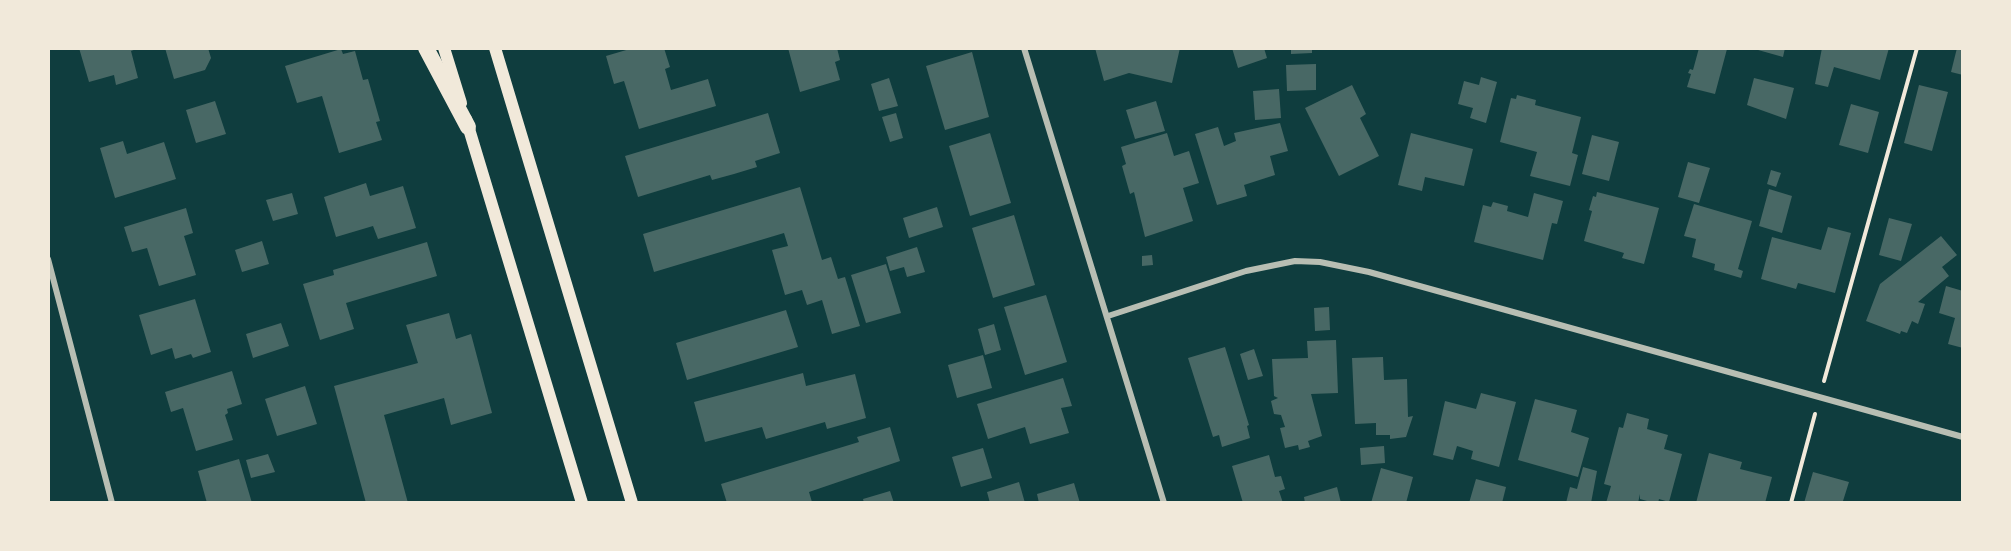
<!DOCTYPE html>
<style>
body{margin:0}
#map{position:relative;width:2011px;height:551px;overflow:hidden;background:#0f3d3e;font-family:"Varela Round",sans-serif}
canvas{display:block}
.frame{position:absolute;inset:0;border:50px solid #f1e9da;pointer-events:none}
</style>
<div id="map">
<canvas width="2011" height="551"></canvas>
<div class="frame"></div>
</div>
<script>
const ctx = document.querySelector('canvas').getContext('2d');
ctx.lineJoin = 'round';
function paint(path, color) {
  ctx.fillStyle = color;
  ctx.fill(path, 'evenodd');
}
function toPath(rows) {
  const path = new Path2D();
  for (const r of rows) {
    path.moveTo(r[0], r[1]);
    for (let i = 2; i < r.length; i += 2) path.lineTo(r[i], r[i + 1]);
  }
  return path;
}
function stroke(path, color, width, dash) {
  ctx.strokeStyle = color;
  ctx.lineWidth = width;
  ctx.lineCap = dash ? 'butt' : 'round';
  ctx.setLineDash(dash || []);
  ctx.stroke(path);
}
paint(toPath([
 [79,48,139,48,131,51,138,78,116,85,114,75,89,82],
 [165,48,208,48,211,58,205,70,174,79],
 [633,48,664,48,670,67,665,69,671,90,708,79,716,106,639,129,624,81,614,84,606,56],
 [788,48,837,48,840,60,835,62,840,80,800,92],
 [1095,48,1180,48,1172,83,1129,73,1104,81],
 [1232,48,1264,48,1267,58,1238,68],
 [1291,48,1312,48,1312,53,1291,54],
 [1699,48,1727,49,1715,94,1687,87,1691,74,1688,73,1690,69,1693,70],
 [1751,48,1785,48,1783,57],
 [1822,48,1889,48,1880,80,1834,67,1828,87,1815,84],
 [1957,48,1963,48,1963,75,1951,72],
 [341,49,343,54,355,51,363,80,368,79,380,121,376,122,382,140,339,153,322,96,297,103,285,66],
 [972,52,989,117,945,130,926,66],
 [1316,64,1316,90,1287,91,1286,65],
 [1481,77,1497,82,1486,123,1470,118,1473,108,1458,104,1464,81,1479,85],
 [889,78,898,106,879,111,871,84],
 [1754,78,1794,88,1786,119,1747,105],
 [1352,85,1366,114,1360,118,1379,156,1339,176,1305,108],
 [1919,85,1948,92,1932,151,1904,143],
 [1279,89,1281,118,1255,120,1253,91],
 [1517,95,1536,100,1535,105,1581,117,1572,153,1578,155,1570,186,1530,176,1537,152,1500,142,1511,98,1516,99],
 [215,101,226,134,196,143,186,110],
 [1156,101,1165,131,1135,139,1126,110],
 [1851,104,1879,112,1868,153,1839,145],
 [768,113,780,153,755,161,757,167,734,174,712,180,710,175,638,197,625,156],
 [896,113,903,138,890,142,882,117],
 [1280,123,1288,151,1270,156,1275,175,1244,185,1247,196,1217,205,1195,134,1218,127,1224,146,1236,141,1234,133],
 [990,133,1011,203,970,216,949,146],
 [1167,133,1174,156,1189,151,1199,183,1183,188,1193,221,1145,237,1134,192,1130,194,1122,166,1126,164,1121,147],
 [1411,133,1473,149,1464,186,1425,177,1422,191,1398,185],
 [1592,135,1619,142,1609,181,1582,174],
 [123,141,127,154,164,142,176,179,115,198,100,148],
 [1688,162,1710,168,1699,203,1678,197],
 [1771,170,1781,173,1776,187,1767,184],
 [366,183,370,196,403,186,416,228,378,239,373,226,336,237,324,197],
 [800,187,822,260,831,257,838,279,845,277,860,326,832,334,822,300,807,305,802,290,785,295,772,250,788,246,784,233,654,272,643,234],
 [1769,189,1792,196,1782,233,1759,226],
 [1597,192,1659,208,1644,264,1622,258,1624,253,1584,241,1592,211,1589,210,1593,196,1596,197],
 [292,193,298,214,273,221,266,200],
 [1534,193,1563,201,1557,224,1552,223,1543,260,1474,242,1483,205,1491,207,1493,202,1508,206,1507,211,1528,217],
 [1694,204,1752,221,1738,269,1743,271,1741,278,1714,270,1715,264,1692,257,1696,239,1684,236],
 [937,207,943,227,909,238,903,218],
 [186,208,193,233,184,236,196,275,159,286,147,248,132,252,124,227],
 [1014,215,1035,285,993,298,972,228],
 [1889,218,1912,224,1901,261,1879,255],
 [1828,227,1851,233,1835,293,1798,283,1796,289,1761,279,1772,237,1821,250],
 [1941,236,1957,255,1942,267,1949,276,1918,302,1925,304,1918,324,1912,321,1907,333,1901,331,1900,334,1866,321,1880,284],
 [262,241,269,264,242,272,235,250],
 [427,242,437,276,346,303,354,329,320,340,303,284,334,275,333,270],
 [917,247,925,272,907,277,904,267,890,271,886,257],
 [1152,255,1153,265,1142,266,1142,256],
 [886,264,901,313,866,323,851,275],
 [1946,286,1963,291,1963,348,1948,344,1955,318,1939,313],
 [1046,295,1067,362,1025,375,1004,307],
 [195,299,211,352,193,358,191,354,175,359,172,348,151,355,139,315],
 [1329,307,1330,330,1315,331,1314,308],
 [786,310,798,347,687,380,676,343],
 [449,313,456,339,471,334,492,413,451,425,444,398,384,415,408,503,366,503,334,386,418,363,406,325],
 [281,323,289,346,253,358,246,334],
 [994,324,1001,350,985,355,978,329],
 [1336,340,1338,393,1311,394,1322,436,1308,441,1310,447,1299,450,1298,445,1285,448,1280,428,1285,427,1281,415,1274,414,1271,401,1278,398,1274,396,1272,359,1308,358,1307,341],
 [1225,347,1249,425,1247,426,1250,438,1222,447,1219,435,1213,437,1188,358],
 [1254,349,1263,376,1248,380,1240,354],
 [983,355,992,388,957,398,948,365],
 [1383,357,1384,380,1407,379,1408,417,1413,416,1406,437,1390,439,1390,435,1376,435,1376,423,1355,424,1352,358],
 [232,371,242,404,227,409,228,413,225,415,233,440,196,451,183,408,171,412,165,392],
 [803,373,806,386,855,374,866,418,827,429,825,422,766,439,762,427,705,442,694,402],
 [1063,378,1072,406,1061,408,1069,433,1030,444,1025,427,988,439,977,404],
 [305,386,317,424,277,436,265,399],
 [1481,393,1516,402,1499,467,1471,459,1473,451,1457,446,1453,460,1433,455,1445,401,1476,409],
 [1535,399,1577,410,1571,432,1589,438,1578,477,1518,460],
 [1627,413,1649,419,1647,429,1668,435,1664,449,1682,454,1669,502,1659,499,1658,503,1654,503,1640,499,1640,494,1638,503,1606,503,1611,486,1604,484,1619,427,1623,428],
 [890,427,900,461,809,492,812,502,808,503,727,503,721,484,859,442,857,437],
 [1384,446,1385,463,1361,465,1360,448],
 [983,448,992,478,961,487,952,457],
 [1709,453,1742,462,1740,469,1772,477,1765,503,1696,503],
 [268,454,275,472,251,478,246,460],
 [1269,455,1275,477,1281,476,1285,489,1279,491,1283,503,1243,503,1232,466],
 [239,459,252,503,207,503,198,471],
 [1583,467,1597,471,1591,503,1566,503,1570,487,1577,489],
 [1381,468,1413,477,1406,503,1371,503],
 [1813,472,1849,482,1843,501,1849,503,1804,503],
 [1476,479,1506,487,1502,503,1469,503],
 [1019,482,1025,503,990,503,987,492],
 [1074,483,1080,503,1039,503,1037,494],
 [1337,487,1341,503,1305,503,1304,497],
 [890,491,894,503,864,503,863,499]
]), '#486865');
stroke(toPath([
 [1824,381,1917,48],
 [1791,503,1815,414]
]), '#f1e9da', 4);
stroke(toPath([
 [1024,48,1164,503],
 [48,259,112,503],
 [1108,316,1246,271,1295,261,1320,262,1369,272,1963,437]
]), '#b8beb3', 6);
stroke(toPath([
 [444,48,461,103],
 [495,48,632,503],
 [466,119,582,503]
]), '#f1e9da', 12);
stroke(toPath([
 [426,48,468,127]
]), '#f1e9da', 16);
</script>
